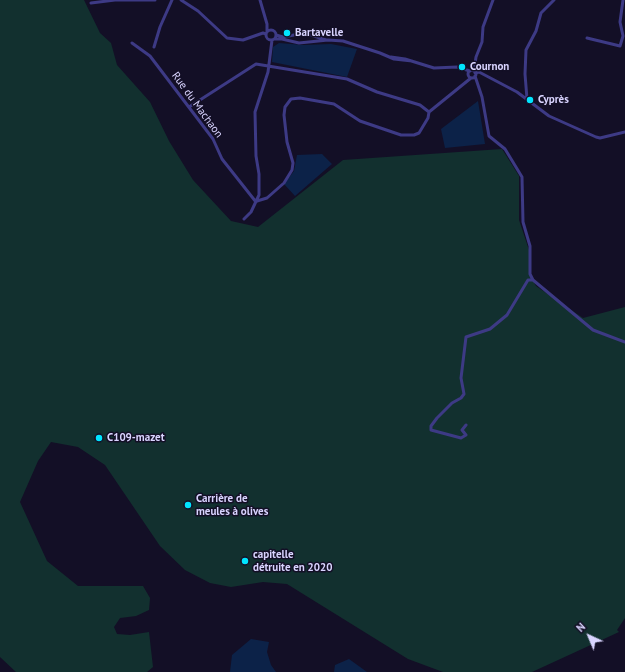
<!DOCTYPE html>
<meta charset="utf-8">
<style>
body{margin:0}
#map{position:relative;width:625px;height:672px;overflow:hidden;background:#130f26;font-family:"PT Sans",sans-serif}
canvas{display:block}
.north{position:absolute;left:569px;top:616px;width:40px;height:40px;-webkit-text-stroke:3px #130f26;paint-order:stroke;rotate:316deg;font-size:11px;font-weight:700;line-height:16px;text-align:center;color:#d9d4ff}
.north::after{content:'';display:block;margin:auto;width:14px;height:18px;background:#d9d4ff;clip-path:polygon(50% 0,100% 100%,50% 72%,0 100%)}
</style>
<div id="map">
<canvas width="625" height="672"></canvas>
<div class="north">N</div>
</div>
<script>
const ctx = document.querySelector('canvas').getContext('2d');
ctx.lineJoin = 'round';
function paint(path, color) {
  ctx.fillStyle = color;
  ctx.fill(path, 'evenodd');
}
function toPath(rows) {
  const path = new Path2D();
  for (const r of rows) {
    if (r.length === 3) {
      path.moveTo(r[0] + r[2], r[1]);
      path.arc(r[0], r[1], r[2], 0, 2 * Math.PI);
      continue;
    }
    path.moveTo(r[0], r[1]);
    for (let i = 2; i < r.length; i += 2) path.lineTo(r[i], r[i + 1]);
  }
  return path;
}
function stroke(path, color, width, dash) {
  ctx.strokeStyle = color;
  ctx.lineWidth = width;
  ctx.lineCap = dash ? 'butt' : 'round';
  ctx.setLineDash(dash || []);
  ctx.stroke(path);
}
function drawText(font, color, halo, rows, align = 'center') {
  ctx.font = font + ' "PT Sans",sans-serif';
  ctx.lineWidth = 3;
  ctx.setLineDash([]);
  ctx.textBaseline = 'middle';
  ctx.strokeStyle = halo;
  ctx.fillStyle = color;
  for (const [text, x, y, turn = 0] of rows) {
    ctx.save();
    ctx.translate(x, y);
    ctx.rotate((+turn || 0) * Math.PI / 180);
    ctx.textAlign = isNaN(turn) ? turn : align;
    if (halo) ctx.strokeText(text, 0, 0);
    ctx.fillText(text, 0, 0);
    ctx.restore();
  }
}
paint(toPath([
 [0,0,84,0,100,33,111,43,117,65,150,102,169,141,193,180,231,221,258,227,343,160,502,149,519,176,519,220,529,250,529,274,536,286,583,318,625,307,625,618,617,630,619,632,532,672,443,672,408,659,287,584,263,582,231,587,210,583,185,570,160,546,105,465,78,447,51,442,38,461,20,502,47,561,78,586,143,586,150,598,149,610,136,616,120,618,114,627,117,634,130,635,149,632,153,667,147,672,16,672,0,657]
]), '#12302f');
paint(toPath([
 [279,43,303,45,331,44,357,49,347,77,272,62,273,47],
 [478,101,485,144,445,148,441,129],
 [322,154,332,164,295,196,284,184,294,171,297,155],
 [251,639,269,642,267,652,271,665,276,672,230,672,232,655],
 [349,659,367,672,334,672,335,665]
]), '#0c2248');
stroke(toPath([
 [181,0,198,11,227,38,243,40,263,33,266,34],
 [260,0,267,24,267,32],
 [91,3,115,0,155,0],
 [271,35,5],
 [276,35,283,37,305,33,326,40],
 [587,38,620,46,623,36,620,22,623,0],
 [274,39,282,39,299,43,328,40,343,41,380,53,394,59,412,61],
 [132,43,150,56,213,139,222,159,256,202],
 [154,47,160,27,172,0],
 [391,57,405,59,434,68,457,67,470,71],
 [472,74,4],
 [474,71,476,57,482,42,483,27,493,0],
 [475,73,479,72,517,92,549,116,596,137,600,138,625,132],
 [475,76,482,97,489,136,505,149,522,177,523,222,530,246,530,274,533,280,593,330,625,342],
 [527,99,525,74,526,50,536,31,541,13,554,0],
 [189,107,256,64,347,79,377,92,420,105,429,112,471,78],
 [257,201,267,198,284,183,292,170,293,163,287,142,284,115,285,107,291,99,300,98,334,104,360,121,401,135,414,135,419,133,428,118,429,112],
 [244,219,251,212,259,195,259,174,256,156,255,112,268,72,272,40],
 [466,425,462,430,466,435,461,438,431,430,431,426,437,418,452,403,461,398,464,394,461,378,466,337,490,329,507,315,528,280,533,280]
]), '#3d3a85', 3);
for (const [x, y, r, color] of [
 [287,33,4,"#00e5ff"],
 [462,67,4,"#00e5ff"],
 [530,100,4,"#00e5ff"],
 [99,438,4,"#00e5ff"],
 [188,505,4,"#00e5ff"],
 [245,561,4,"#00e5ff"]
]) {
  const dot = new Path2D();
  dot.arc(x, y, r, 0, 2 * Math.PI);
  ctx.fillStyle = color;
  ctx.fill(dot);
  stroke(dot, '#130f26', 1.5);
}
drawText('bold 11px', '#d9d4ff', '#130f26', [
 ["Bartavelle",295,33],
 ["Cournon",470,67],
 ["Cyprès",538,100],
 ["C109-mazet",107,438],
 ["Carrière de",196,499],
 ["meules à olives",196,512],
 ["capitelle",253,555],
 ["détruite en 2020",253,568]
], 'left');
drawText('11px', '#d9d4ff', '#130f26', [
 ["Rue du Machaon",197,105,54]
]);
</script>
